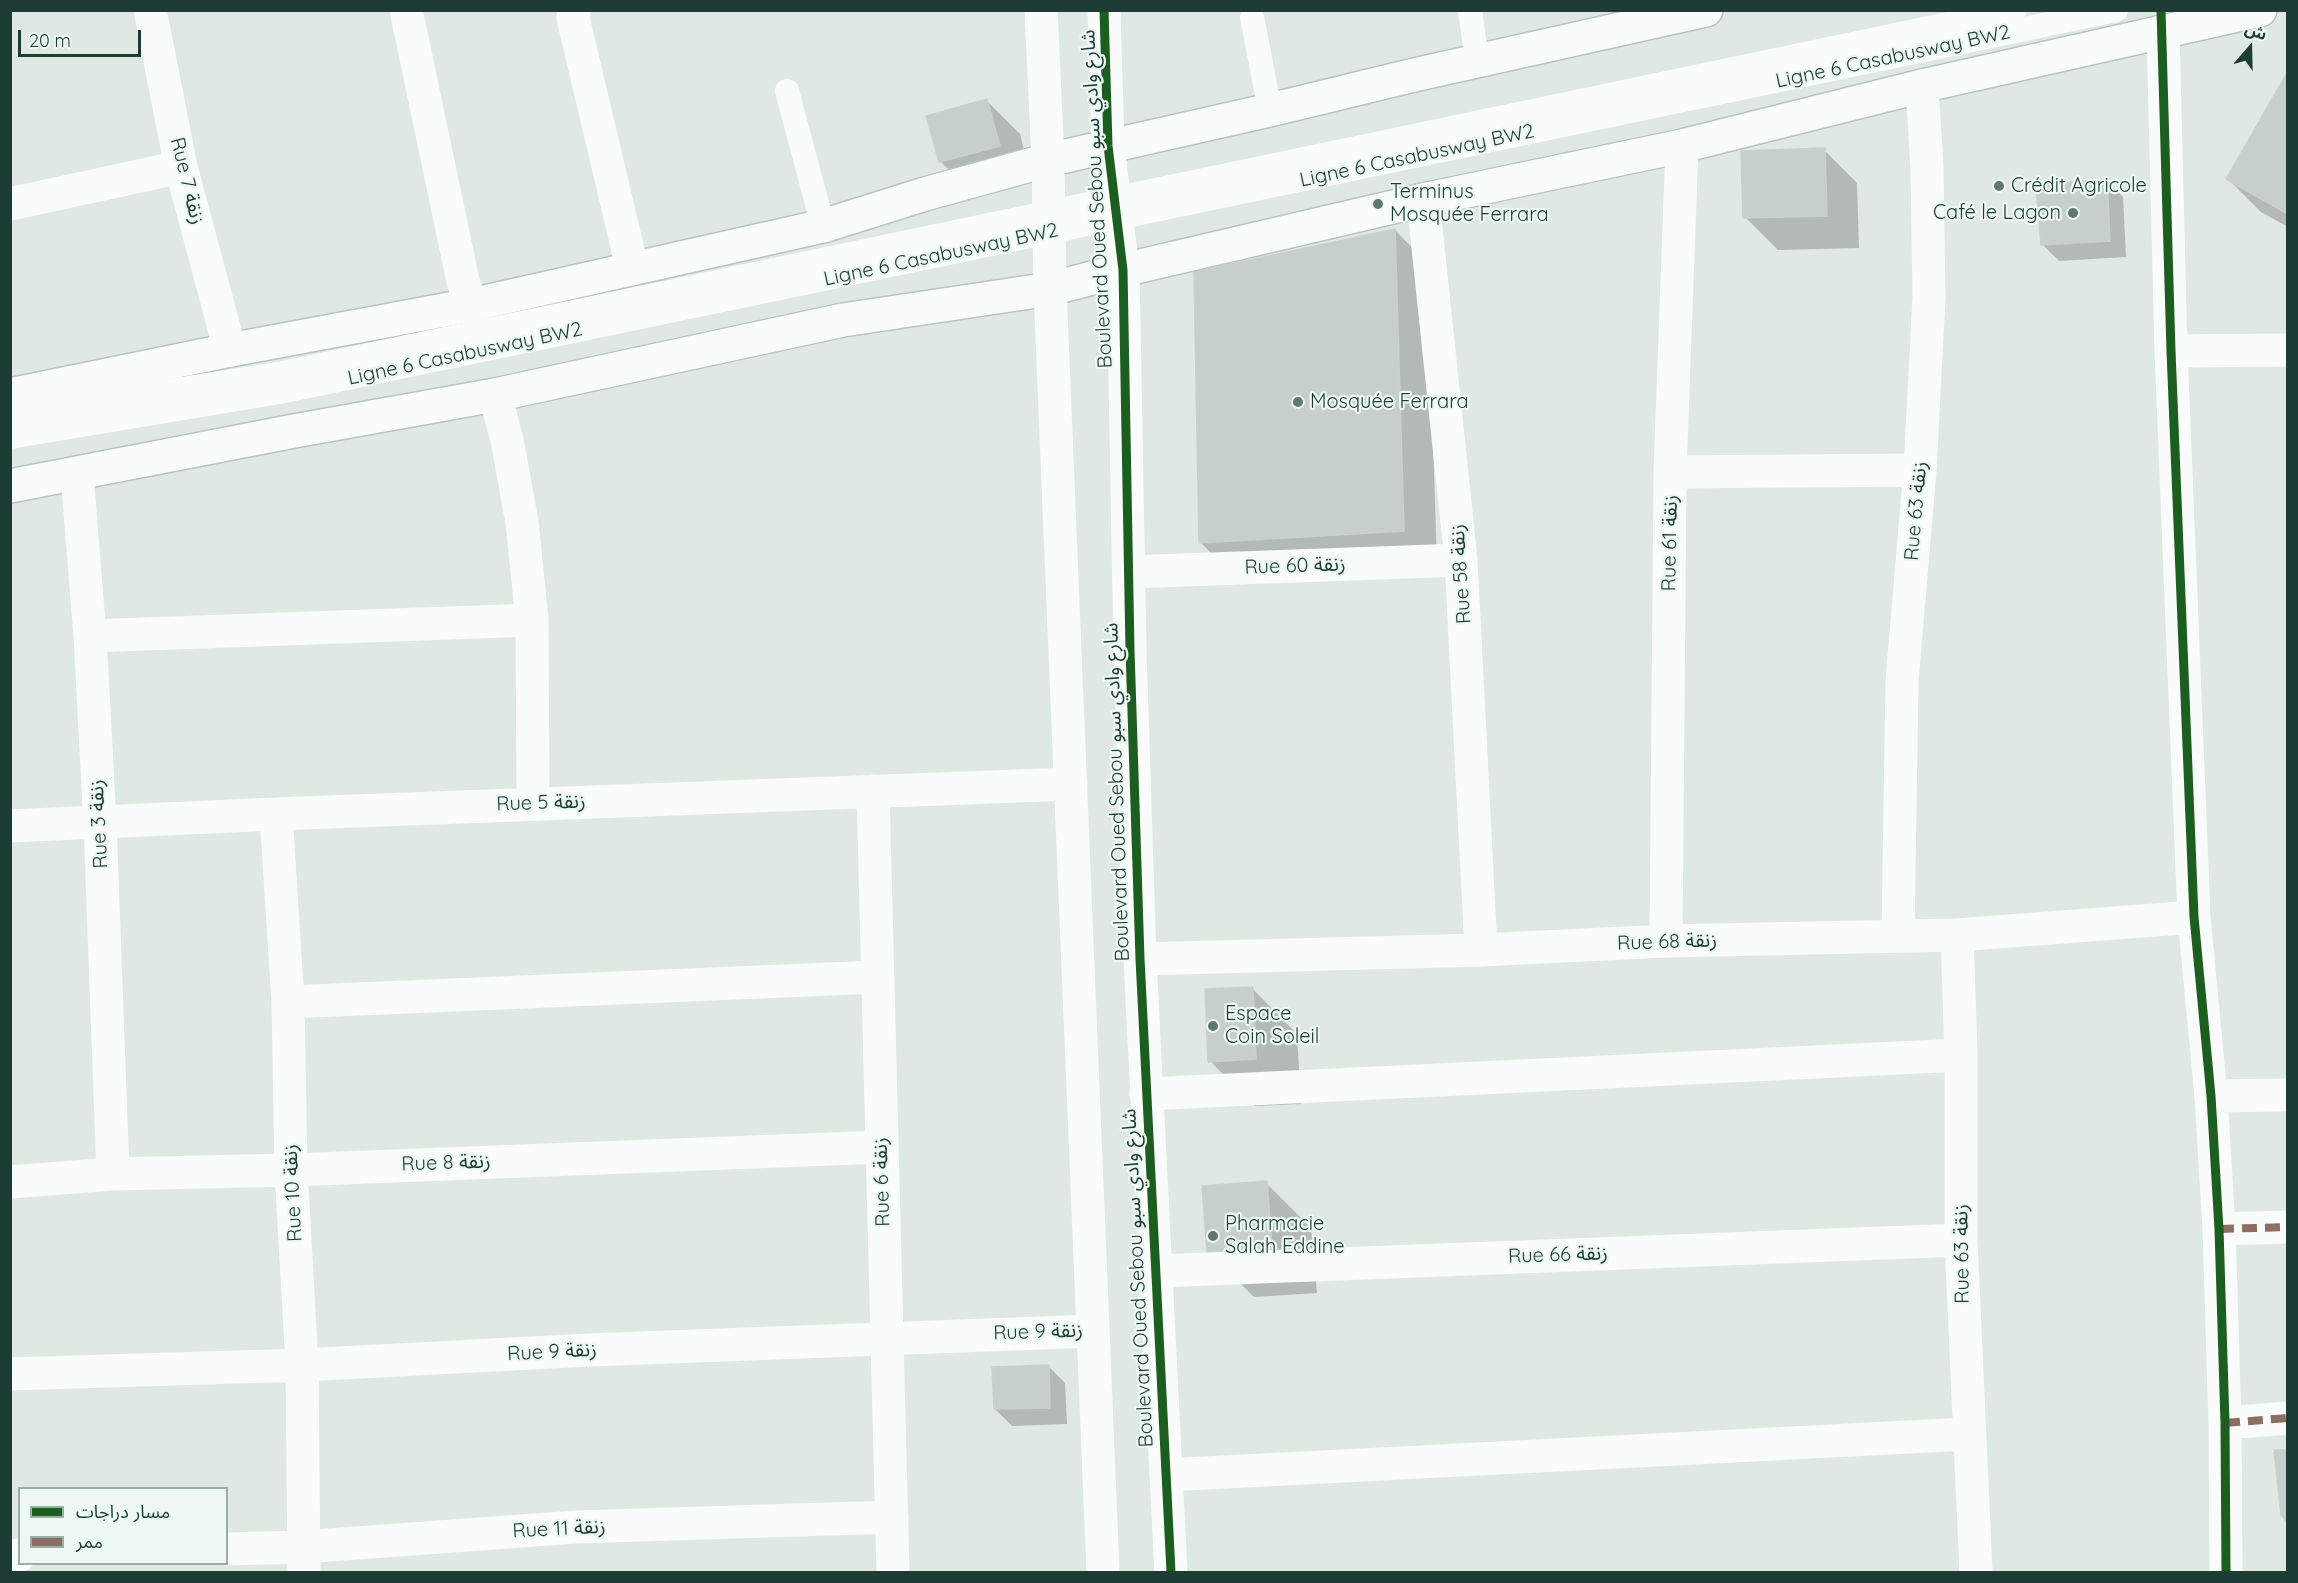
<!DOCTYPE html>
<meta charset="utf-8">
<style>
body{margin:0}
#map{position:relative;width:2298px;height:1583px;overflow:hidden;background:#e0e8e4;font-family:Quicksand,"Noto Sans Arabic",sans-serif}
canvas{display:block}
.frame{position:absolute;inset:0;border:12px solid #1d3c34;pointer-events:none}
.legend{position:absolute;left:18px;top:1487px;width:210px;height:78px;box-sizing:border-box;background:#eef8f3;border:2px solid #9aada7;margin:0;padding:8px 10px;list-style:none;font-size:18px;color:#1d3c34}
.legend li{display:flex;align-items:center;gap:12px;height:30px}
.legend b{width:30px;border:2px solid #9aada7}
.north{position:absolute;left:2220px;top:18px;width:60px;height:60px;-webkit-text-stroke:4px #eef8f3;paint-order:stroke;rotate:20deg;font-size:16px;font-weight:700;line-height:24px;text-align:center;color:#1d3c34}
.north::after{content:'';display:block;margin:auto;width:21px;height:27px;background:#1d3c34;clip-path:polygon(50% 0,100% 100%,50% 72%,0 100%)}
.scale{position:absolute;left:18px;top:30px;width:123px;height:27px;box-sizing:border-box;border:3px solid #1d3c34;border-top:0;padding-left:8px;font-size:18px;line-height:21px;white-space:nowrap;color:#1d3c34;-webkit-text-stroke:4px #eef8f3;paint-order:stroke}
</style>
<div id="map">
<canvas width="2298" height="1583"></canvas>
<div class="frame"></div>
<ul class="legend">
<li><b style="height:8px;background:#1b5e20"></b>مسار دراجات</li>
<li><b style="height:8px;background:#8d6e63"></b>ممر</li>
</ul>
<div class="north">ش</div>
<div class="scale">20 m</div>
</div>
<script>
const ctx = document.querySelector('canvas').getContext('2d');
ctx.lineJoin = 'round';
function paint(path, color) {
  ctx.fillStyle = color;
  ctx.fill(path, 'evenodd');
}
function toPath(rows) {
  const path = new Path2D();
  for (const r of rows) {
    path.moveTo(r[0], r[1]);
    for (let i = 2; i < r.length; i += 2) path.lineTo(r[i], r[i + 1]);
  }
  return path;
}
function stroke(path, color, width, dash) {
  ctx.strokeStyle = color;
  ctx.lineWidth = width;
  ctx.lineCap = dash ? 'butt' : 'round';
  ctx.setLineDash(dash || []);
  ctx.stroke(path);
}
function drawText(font, color, halo, rows, align = 'center') {
  ctx.font = font + ' Quicksand,"Noto Sans Arabic",sans-serif';
  ctx.lineWidth = 4.5;
  ctx.setLineDash([]);
  ctx.textBaseline = 'middle';
  ctx.strokeStyle = halo;
  ctx.fillStyle = color;
  for (const [text, x, y, turn = 0] of rows) {
    ctx.save();
    ctx.translate(x, y);
    ctx.rotate((+turn || 0) * Math.PI / 180);
    ctx.textAlign = isNaN(turn) ? turn : align;
    if (halo) ctx.strokeText(text, 0, 0);
    ctx.fillText(text, 0, 0);
    ctx.restore();
  }
}
paint(toPath([
 [2288,74,2288,227,2261,212,2228,179],
 [987,101,1020,134,1031,178,973,194,940,161],
 [1824,150,1857,183,1859,248,1778,250,1745,217],
 [2106,180,2123,197,2126,257,2059,261,2042,244],
 [1395,230,1427,263,1437,563,1233,575,1200,542],
 [1252,988,1297,1034,1301,1104,1255,1106,1210,1061],
 [1266,1183,1311,1228,1317,1293,1254,1297,1209,1252],
 [1048,1366,1065,1383,1067,1424,1012,1426,995,1409]
]), '#0003');
const building = toPath([
 [2288,71,2288,214,2226,179,2288,71],
 [987,99,1000,146,939,162,926,116,987,99],
 [1825,148,1827,216,1743,218,1741,151,1825,148],
 [2107,179,2110,241,2041,245,2036,185,2107,179],
 [1395,229,1404,531,1199,543,1194,272,1395,229],
 [1253,987,1256,1059,1208,1062,1205,989,1253,987],
 [1267,1181,1272,1248,1207,1253,1202,1186,1267,1181],
 [1049,1365,1050,1408,994,1409,992,1367,1049,1365],
 [2274,1450,2288,1450,2288,1524,2281,1515,2274,1450]
]);
paint(building, '#c7cfcc');
stroke(building, '#c9d1cd', 1.5);
const secondary = toPath([
 [10,395,230,350,471,305,823,226,925,194,1048,160,1270,110,1414,75,1706,10],
 [10,486,294,431,495,395,843,320,1050,289,1123,270,1423,200,1682,146,1922,86,2260,10]
]);
stroke(secondary, '#b9c5c0', 36);
stroke(toPath([
 [1470,10,1477,61],
 [1252,17,1270,110],
 [787,91,823,226],
 [10,416,283,373,2015,10],
 [10,437,280,392,2116,10]
]), '#fafcfb', 24);
stroke(toPath([
 [2219,1229,2288,1227]
]), '#fafcfb', 33);
stroke(toPath([
 [150,10,181,167,230,350],
 [406,10,463,281,471,305],
 [574,10,573,18,632,267],
 [2163,31,2171,351,2194,917,2211,1096,2219,1229,2225,1423,2226,1572],
 [1423,200,1461,560,1481,950],
 [10,204,181,167],
 [2171,351,2288,350],
 [495,395,507,440,522,522,532,620,533,804],
 [1670,472,1920,470],
 [77,474,90,636,100,823,113,1174],
 [1129,572,1461,560],
 [90,636,532,620],
 [873,791,893,1572],
 [276,814,288,1002,291,1170,302,1365,304,1572],
 [10,826,276,814,1071,784],
 [1898,935,1902,680,1920,470,1929,298,1927,168,1922,86],
 [1957,935,1961,1055,1961,1240,1976,1572],
 [1666,941,1670,472,1682,146],
 [1140,959,1481,950,1666,941,1957,935,2194,917],
 [288,1002,877,977],
 [1146,1094,1961,1055],
 [2211,1096,2288,1095],
 [10,1182,113,1174,291,1170,881,1147],
 [1156,1271,1961,1240],
 [10,1374,302,1365,589,1350,1093,1331],
 [2225,1423,2288,1418],
 [1166,1475,1968,1434],
 [226,1549,302,1547,576,1527,892,1517],
 [10,1556,20,1555]
]), '#fafcfb', 33);
stroke(toPath([
 [1041,10,1048,160,1050,289,1103,1572],
 [1104,10,1108,146,1123,270,1130,650,1140,959,1171,1572]
]), '#fafcfb', 33);
stroke(secondary, '#fafcfb', 33);
stroke(toPath([
 [2219,1229,2288,1227],
 [2225,1423,2288,1418]
]), '#8d6e63', 8, [15, 8]);
stroke(toPath([
 [1104,10,1108,146,1123,270,1130,650,1140,959,1171,1572],
 [2161,10,2171,351,2194,917,2211,1096,2219,1229,2225,1423,2226,1572]
]), '#1b5e20', 9);
for (const [x, y, r, color] of [
 [1999,186,6,"#617872"],
 [1378,204,6,"#617872"],
 [2073,213,6,"#617872"],
 [1298,402,6,"#617872"],
 [1213,1026,6,"#617872"],
 [1213,1236,6,"#617872"]
]) {
  const dot = new Path2D();
  dot.arc(x, y, r, 0, 2 * Math.PI);
  ctx.fillStyle = color;
  ctx.fill(dot);
  stroke(dot, '#eef8f3', 2);
}
drawText('20px', '#1d3c34', '#eef8f3', [
 ["Ligne 6 Casabusway BW2",1893,57,-12],
 ["Ligne 6 Casabusway BW2",1417,156,-12],
 ["Rue 7 زنقة",187,181,76],
 ["Boulevard Oued Sebou شارع وادي سبو",1097,199,-93],
 ["Ligne 6 Casabusway BW2",941,255,-12],
 ["Ligne 6 Casabusway BW2",465,354,-12],
 ["Rue 63 زنقة",1916,511,-85],
 ["Rue 61 زنقة",1670,543,-89],
 ["Rue 60 زنقة",1295,566,-2],
 ["Rue 58 زنقة",1461,574,-94],
 ["Boulevard Oued Sebou شارع وادي سبو",1117,792,-92],
 ["Rue 5 زنقة",541,803,-2],
 ["Rue 3 زنقة",99,824,-93],
 ["Rue 68 زنقة",1667,942,-2],
 ["Rue 8 زنقة",446,1163,-2],
 ["Rue 6 زنقة",882,1182,-92],
 ["Rue 10 زنقة",293,1193,-93],
 ["Rue 63 زنقة",1962,1254,-91],
 ["Rue 66 زنقة",1558,1255,-2],
 ["Boulevard Oued Sebou شارع وادي سبو",1138,1278,-93],
 ["Rue 9 زنقة",1038,1332,-2],
 ["Rue 9 زنقة",552,1352,-3],
 ["Rue 11 زنقة",559,1529,-3]
]);
drawText('20px', '#1d3c34', '#eef8f3', [
 ["Crédit Agricole",2011,186],
 ["Terminus",1390,192],
 ["Mosquée Ferrara",1390,215],
 ["Café le Lagon",2061,213,"right"],
 ["Mosquée Ferrara",1310,402],
 ["Espace",1225,1014],
 ["Coin Soleil",1225,1037],
 ["Pharmacie",1225,1224],
 ["Salah Eddine",1225,1247]
], 'left');
</script>
